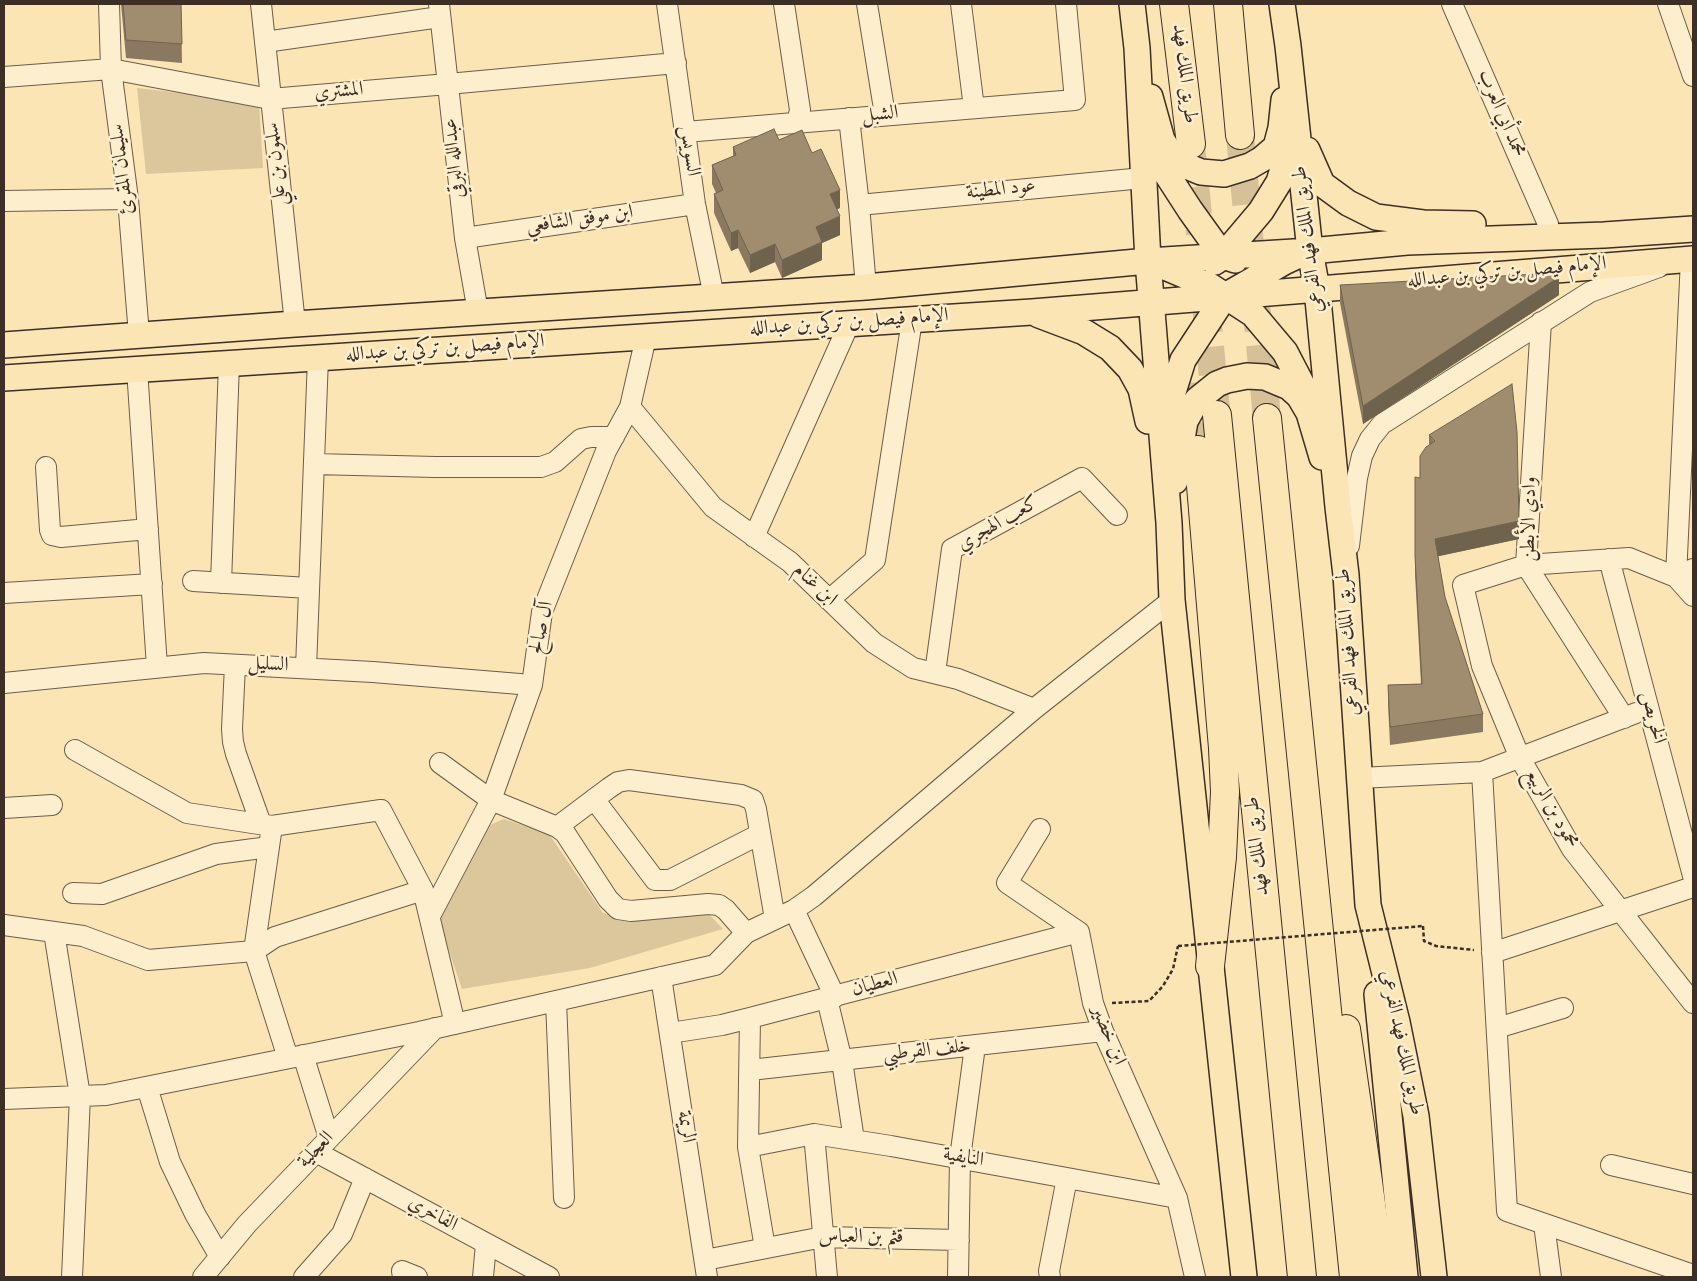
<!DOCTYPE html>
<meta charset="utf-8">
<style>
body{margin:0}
#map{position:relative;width:1697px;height:1281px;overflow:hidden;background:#fce5b4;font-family:"Sorts Mill Goudy",serif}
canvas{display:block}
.frame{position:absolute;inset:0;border:5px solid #3d2e26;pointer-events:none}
</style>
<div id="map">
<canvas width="1697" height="1281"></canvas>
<div class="frame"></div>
</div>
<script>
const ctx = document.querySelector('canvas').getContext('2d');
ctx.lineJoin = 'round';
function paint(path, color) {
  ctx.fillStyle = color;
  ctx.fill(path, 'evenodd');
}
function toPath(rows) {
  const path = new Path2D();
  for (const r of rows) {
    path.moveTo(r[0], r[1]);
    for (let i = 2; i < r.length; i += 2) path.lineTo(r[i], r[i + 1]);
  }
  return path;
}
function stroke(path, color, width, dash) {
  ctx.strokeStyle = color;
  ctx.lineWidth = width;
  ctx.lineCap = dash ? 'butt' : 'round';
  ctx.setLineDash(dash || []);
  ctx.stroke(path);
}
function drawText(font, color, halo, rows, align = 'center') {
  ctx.font = font + ' "Sorts Mill Goudy",Amiri,serif';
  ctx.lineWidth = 5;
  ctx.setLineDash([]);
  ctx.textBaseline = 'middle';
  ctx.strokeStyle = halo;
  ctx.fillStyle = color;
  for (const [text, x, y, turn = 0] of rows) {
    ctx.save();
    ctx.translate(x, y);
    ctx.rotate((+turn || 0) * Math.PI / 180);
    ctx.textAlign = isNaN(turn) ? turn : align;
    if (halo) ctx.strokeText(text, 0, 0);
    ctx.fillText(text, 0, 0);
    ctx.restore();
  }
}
paint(toPath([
 [137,88,259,102,263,168,146,174],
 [504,819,549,834,603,913,628,919,709,914,723,929,590,968,462,989,439,922,490,825]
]), '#dcc69c');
stroke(toPath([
 [1240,135,1250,245],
 [1191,145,1200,234],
 [1256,303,1267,418],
 [1206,305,1216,409],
 [1198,450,1202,383]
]), '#d6c098', 28, [28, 14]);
const minor = toPath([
 [109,4,111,69,128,199,139,335],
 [261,4,295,324],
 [439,4,465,238,478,312],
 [667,4,695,204,714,297],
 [784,4,800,110,797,123],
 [867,4,885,115],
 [961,4,974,108],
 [1452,4,1548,224],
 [1668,4,1693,76],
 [265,42,440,17],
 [4,77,111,69,270,99,448,84,676,63],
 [849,118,859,205,866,287],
 [685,132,1075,100,1066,4],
 [4,201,128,199],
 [859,205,1143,178],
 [465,238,695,204],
 [1691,259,1676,577,1693,569],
 [1541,322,1526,565,1624,718],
 [137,369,157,667],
 [630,407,713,507,790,562,874,643,913,668,958,679,1034,709],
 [314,464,435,467,541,467,555,462,581,439,591,437,614,437],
 [46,467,50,530,52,535,61,537,148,529],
 [754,537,849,324],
 [1349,546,1357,478,1362,456,1370,439,1382,424,1590,292,1659,267],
 [1609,559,1693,876],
 [193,581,309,588],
 [221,583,229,363],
 [4,593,152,584],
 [1693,596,1676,577,1629,558,1526,565,1463,585,1482,666,1520,758,1572,849,1693,1003],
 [829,600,875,560,912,320],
 [235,665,232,729,233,742,236,754,261,824],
 [306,668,318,358],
 [935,673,952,549,1082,478,1117,515],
 [4,683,204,663,373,672,532,685],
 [75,750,187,813,272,826,381,810,423,890,455,1024],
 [440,763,491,800,557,827,565,833,608,899,618,909,631,911,708,904,719,905,726,910,746,933],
 [1482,772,1507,1211,1693,1275],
 [1359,778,1482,772,1636,713],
 [594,799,655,880,670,880,760,834],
 [4,808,52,805],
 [272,826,254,951,288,1058],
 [557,827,609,788,618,782,629,780,741,795,753,800,756,809,775,919],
 [1040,829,1007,883,1079,932,1093,1003,1103,1031,1177,1198,1195,1277],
 [73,893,102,894,216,854,269,847],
 [794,910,835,997],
 [430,916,491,800,532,685,542,612,606,451,630,407,646,337],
 [4,925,83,936,148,960,254,951,275,937,423,890],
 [54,932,80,1096,72,1277],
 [1492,953,1693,887],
 [661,977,707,1277],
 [827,999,842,1061,854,1140],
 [556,1001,564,1198],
 [750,1018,748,1147,765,1248],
 [1497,1028,1563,1008],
 [670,1033,722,1025,750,1018,1079,932],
 [303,1055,329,1138],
 [750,1070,1103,1031],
 [147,1087,170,1162,195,1214,220,1257],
 [4,1099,106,1095,419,1032,715,965,746,933,794,910,814,896,1034,709,1172,600],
 [814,1134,827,1277],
 [748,1147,814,1134,891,1146,1177,1198],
 [316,1152,549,1277],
 [1611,1165,1693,1184],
 [1544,1224,1551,1277],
 [705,1260,823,1237,959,1240],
 [203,1277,247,1224,435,1028],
 [304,1277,342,1234,365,1178],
 [403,1277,402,1271,417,1277],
 [483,1277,486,1244],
 [958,1277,960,1158,975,1046],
 [1050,1277,1049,1271,1067,1178]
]);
const major = toPath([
 [1132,4,1137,48,1148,261,1169,523,1172,600,1244,1277],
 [1282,4,1288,46,1310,251,1317,289,1338,507,1346,575,1368,905,1397,1022,1416,1116,1434,1277],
 [1150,97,1162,140,1168,150,1189,167,1201,172,1224,174,1250,166,1262,159,1276,147,1281,128,1284,100],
 [1151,140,1157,159,1190,210,1223,256,1235,260],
 [1307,150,1322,184,1348,203,1376,217,1423,223,1473,224],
 [1215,262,1223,256,1261,211,1279,182,1286,159,1289,134],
 [1158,264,1210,286,1253,314,1285,352,1310,400],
 [1039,315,1084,332,1110,348,1130,369,1141,389,1148,421],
 [4,345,295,324,866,287,1148,261,1310,251,1407,242,1604,235,1693,229],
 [4,378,1032,312,1693,259],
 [1172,417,1173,392,1183,360,1225,296,1284,262,1299,255],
 [1175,481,1185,421,1197,400,1217,384,1227,380,1247,376,1265,377,1289,387,1299,396,1309,413,1322,457],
 [1377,994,1405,1277]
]);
const highway = toPath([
 [1174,4,1191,144],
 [1228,4,1240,135],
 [1217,415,1302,1277],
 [1267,418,1354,1277],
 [1198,450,1223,748,1225,792,1222,857,1210,966],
 [1346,1029,1366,1167,1381,1277]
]);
stroke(minor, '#6d5c4a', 22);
stroke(major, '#3d2e26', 28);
stroke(highway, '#3d2e26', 30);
stroke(toPath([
 [1423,926,1424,941,1436,946,1474,950],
 [1112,1003,1149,1001,1163,986,1173,969,1178,946]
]), '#3d2e26', 2.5, [4, 2.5]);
stroke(minor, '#fdeece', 20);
stroke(major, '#fce5b4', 25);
stroke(highway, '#fce5b4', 28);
stroke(toPath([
 [1178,946,1423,926]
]), '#3d2e26', 2.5, [4, 2.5]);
paint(toPath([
 [121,4,181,4,182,63,126,58],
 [779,140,812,153,840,208,837,209,840,235,822,243,822,260,782,278,775,262,750,273,738,248,731,251,714,213,714,194,716,193,712,184,712,165,733,156,733,147],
 [1340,285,1559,295,1363,424,1340,303],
 [1429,435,1519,539,1438,556,1445,597,1483,714,1483,732,1390,745,1388,703,1388,685,1421,684,1415,575,1415,477,1420,478,1429,445]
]), '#8a7960');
paint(toPath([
 [840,190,840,208,830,212,830,194],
 [840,216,840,235,822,243,822,260,782,278,782,260,816,227],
 [738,230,738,248,731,251,731,233],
 [775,244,775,262,750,273,750,255],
 [1559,277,1559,295,1363,424,1363,406],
 [1519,521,1519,539,1435,557,1435,539]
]), '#70634e');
const building = toPath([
 [123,4,181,4,182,44,126,40,123,4],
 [774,129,779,140,802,130,812,153,821,149,840,190,830,194,840,216,816,227,822,242,782,260,775,244,750,255,738,230,731,233,714,194,723,190,712,165,736,155,733,147,774,129],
 [1556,273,1559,277,1363,406,1340,285,1556,273],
 [1512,384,1517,432,1519,521,1435,539,1445,597,1483,714,1390,727,1388,685,1422,684,1415,556,1415,477,1420,478,1420,456,1426,447,1435,441,1429,435,1512,384]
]);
paint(building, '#a08d70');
stroke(building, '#70634e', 1);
drawText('20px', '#3d2e26', '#fdeece', [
 ["طريق الملك فهد",1183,74,83],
 ["المشتري",339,93,-5],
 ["محمد أبي العرب",1500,114,67],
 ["الشبل",880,116,-5],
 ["السويس",688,151,82],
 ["عبدالله البرقي",456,158,-96],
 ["سلمون بن علي",278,164,-96],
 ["سليمان المقرئ",124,169,-97],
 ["عود المطينة",1001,191,-6],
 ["ابن موفق الشافعي",580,221,-8],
 ["طريق الملك فهد الفرعي",1310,239,-97],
 ["الإمام فيصل بن تركي بن عبدالله",1507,274,-5],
 ["الإمام فيصل بن تركي بن عبدالله",849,324,-4],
 ["الإمام فيصل بن تركي بن عبدالله",445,350,-4],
 ["وادي الأبطن",1531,519,-89],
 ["كعب الهجري",999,525,-30],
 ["ابن غنام",814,586,43],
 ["آل صالح",543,628,-78],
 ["طريق الملك فهد الفرعي",1350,642,-94],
 ["السليل",268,666,3],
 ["الخريص",1651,718,75],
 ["محمود بن الربيع",1550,809,60],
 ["طريق الملك فهد",1259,846,-96],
 ["العطيان",875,986,-15],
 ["ابن خضير",1107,1036,68],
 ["طريق الملك فهد الفرعي",1400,1043,78],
 ["خلف القرطبي",927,1052,-6],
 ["الريمة",684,1127,81],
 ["العجلية",317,1151,-46],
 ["النايفية",963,1159,10],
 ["الفاخري",432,1215,29],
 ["قثم بن العباس",861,1239]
]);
</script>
